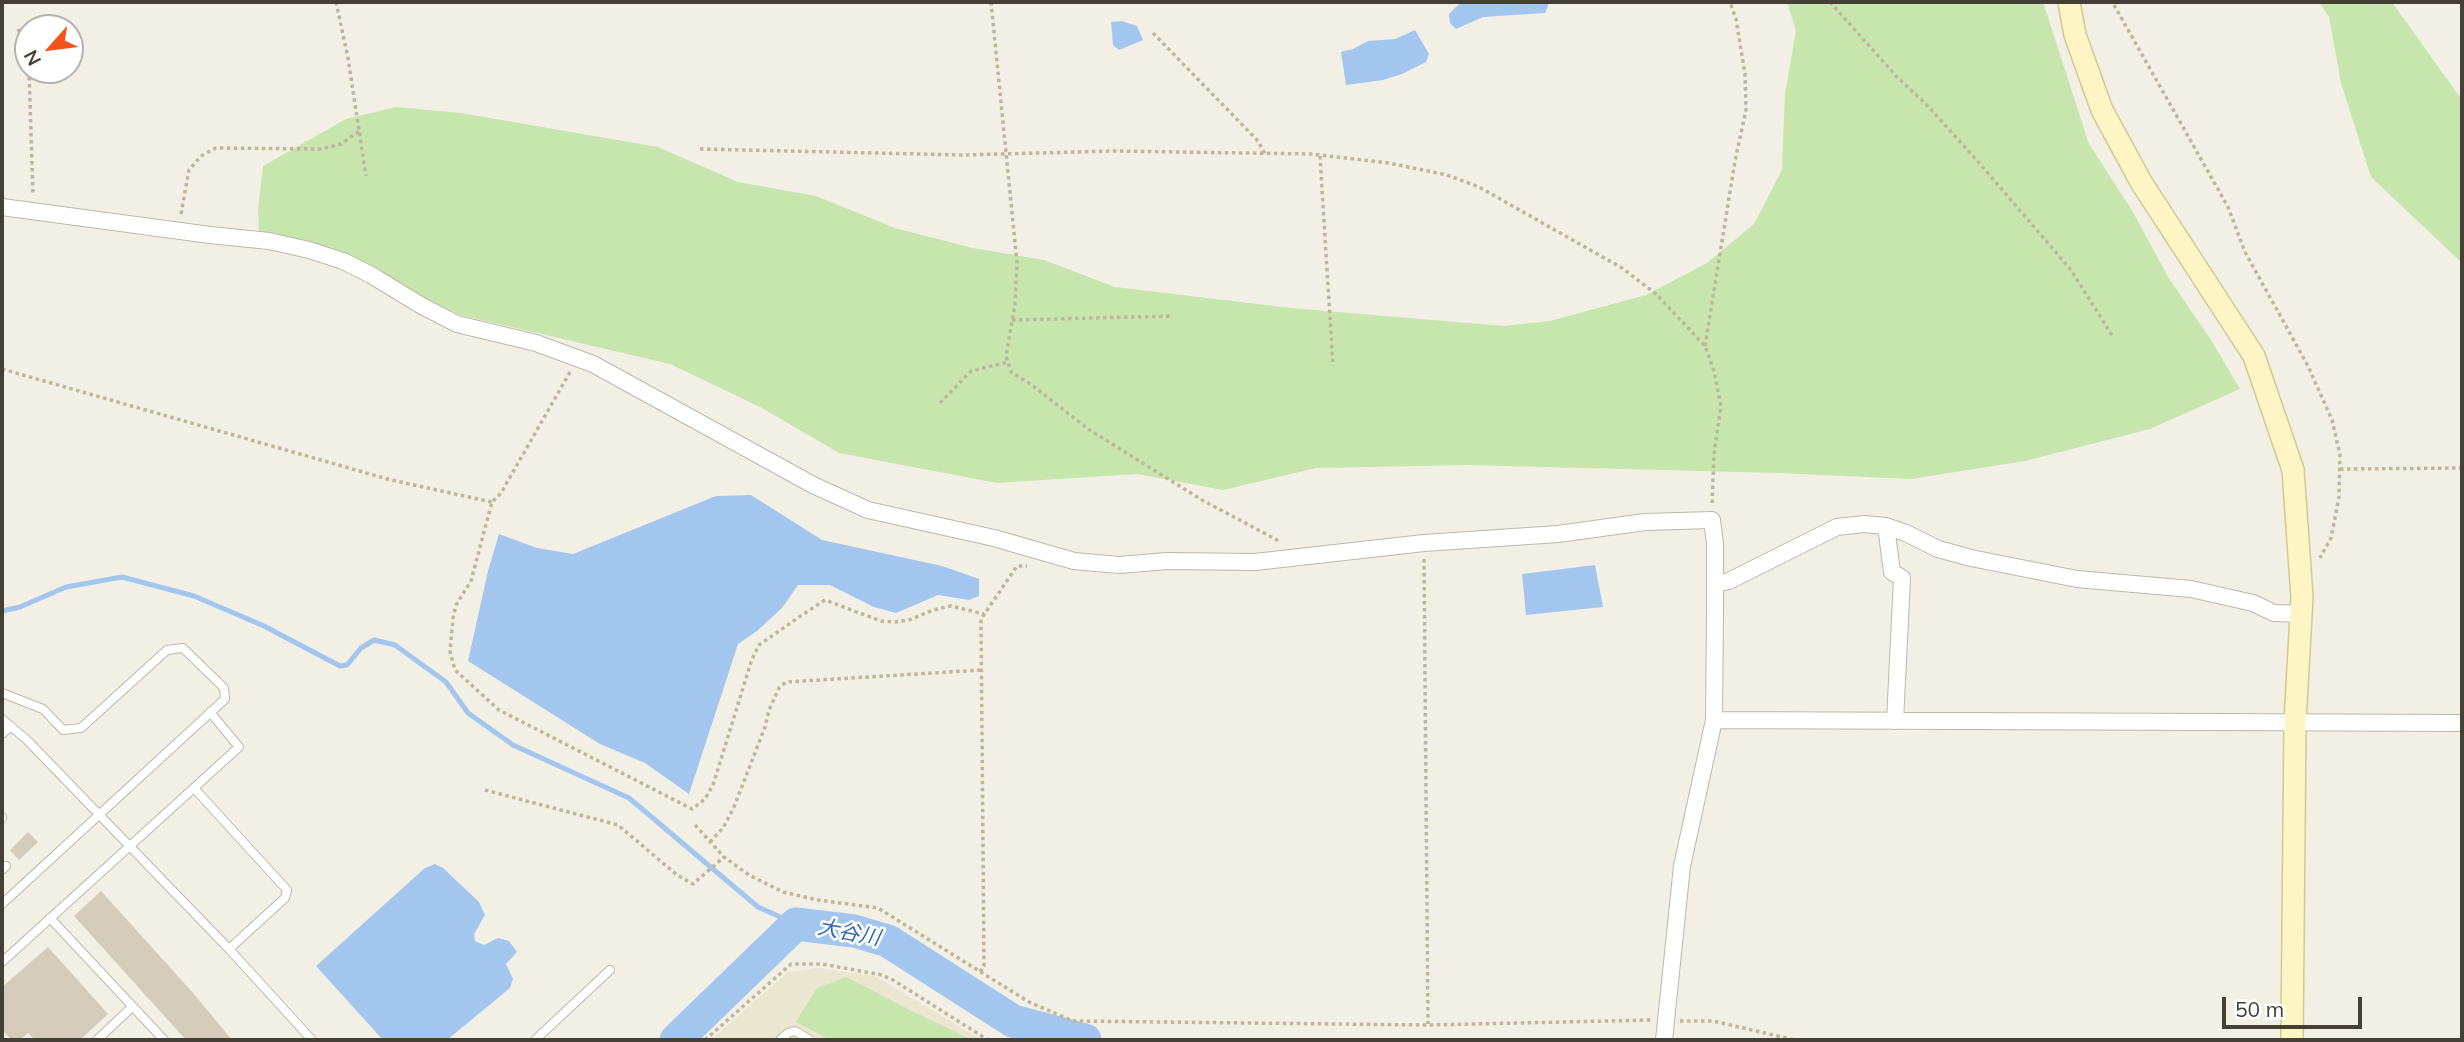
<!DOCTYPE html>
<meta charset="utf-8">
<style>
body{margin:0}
#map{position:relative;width:2464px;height:1042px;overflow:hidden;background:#f2f0e5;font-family:Mulish,sans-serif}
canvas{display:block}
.frame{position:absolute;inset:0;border:4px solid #444035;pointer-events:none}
.north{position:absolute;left:14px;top:14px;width:70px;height:70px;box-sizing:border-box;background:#fff;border:2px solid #b4b3ae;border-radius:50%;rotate:242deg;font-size:19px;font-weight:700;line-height:28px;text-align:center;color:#444035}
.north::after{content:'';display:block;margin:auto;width:24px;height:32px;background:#f55319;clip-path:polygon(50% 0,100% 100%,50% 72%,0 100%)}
.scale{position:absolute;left:2222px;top:997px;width:140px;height:32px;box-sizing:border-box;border:4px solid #444035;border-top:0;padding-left:9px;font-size:21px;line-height:24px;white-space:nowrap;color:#444035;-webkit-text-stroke:5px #fff;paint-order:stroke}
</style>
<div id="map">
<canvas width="2464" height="1042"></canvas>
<div class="frame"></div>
<div class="north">N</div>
<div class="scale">50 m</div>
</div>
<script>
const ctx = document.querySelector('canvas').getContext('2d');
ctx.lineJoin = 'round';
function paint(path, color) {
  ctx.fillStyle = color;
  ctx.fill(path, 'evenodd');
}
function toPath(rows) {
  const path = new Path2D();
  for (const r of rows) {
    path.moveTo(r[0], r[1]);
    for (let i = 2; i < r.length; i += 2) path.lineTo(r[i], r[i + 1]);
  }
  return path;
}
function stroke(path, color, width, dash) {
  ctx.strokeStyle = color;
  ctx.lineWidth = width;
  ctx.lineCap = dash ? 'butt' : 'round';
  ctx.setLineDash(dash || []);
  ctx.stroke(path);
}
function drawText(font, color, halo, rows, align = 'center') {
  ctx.font = font + ' Mulish,"Noto Sans JP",sans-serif';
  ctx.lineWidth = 5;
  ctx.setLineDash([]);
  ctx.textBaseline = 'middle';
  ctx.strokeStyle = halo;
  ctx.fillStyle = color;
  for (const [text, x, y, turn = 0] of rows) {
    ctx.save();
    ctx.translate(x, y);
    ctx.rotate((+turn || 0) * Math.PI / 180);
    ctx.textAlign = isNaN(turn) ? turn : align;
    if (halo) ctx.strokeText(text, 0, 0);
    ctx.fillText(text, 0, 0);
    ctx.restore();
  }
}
paint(toPath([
 [819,968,875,976,982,1040,711,1040,788,972]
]), '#ebe6cf');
paint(toPath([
 [1787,2,2043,2,2089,144,2133,212,2168,277,2211,340,2240,389,2150,429,2025,461,1911,479,1778,473,1468,465,1316,468,1223,490,1137,474,997,483,839,453,762,408,670,364,460,315,376,274,259,236,258,209,263,166,346,119,396,107,461,113,658,147,738,182,816,196,895,228,973,248,1044,260,1115,287,1291,308,1504,326,1550,321,1646,295,1707,263,1754,224,1782,170,1785,94,1796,31],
 [2319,2,2392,2,2462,100,2462,263,2371,177,2341,83,2329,17],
 [846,977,910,1010,972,1040,830,1040,796,1022,817,988]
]), '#c6e6ae');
paint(toPath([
 [1461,2,1548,2,1548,6,1545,13,1483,17,1456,29,1450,23,1449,14],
 [1122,21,1137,26,1143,40,1119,50,1113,45,1111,22],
 [1415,30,1429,54,1426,62,1402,74,1383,80,1346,85,1341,52,1353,49,1368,41,1395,39],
 [751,495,822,540,942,566,979,579,979,596,969,600,938,595,896,613,874,607,830,585,798,585,782,608,757,631,738,644,689,794,645,763,600,744,468,661,488,571,499,534,537,548,573,554,716,496],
 [1595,565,1603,607,1526,615,1522,574],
 [435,864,443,868,479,902,485,915,474,934,475,941,484,945,498,938,509,941,517,952,506,964,513,979,510,988,447,1040,383,1040,316,966,425,868]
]), '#a2c6ee');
stroke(toPath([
 [2,611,20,607,66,587,122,577,194,596,264,626,340,666,347,665,361,648,374,640,395,645,446,682,468,713,513,745,629,798,758,907,796,924]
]), '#a2c6ee', 5);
stroke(toPath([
 [676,1040,796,924,854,931,888,941,1013,1021,1085,1040]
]), '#a2c6ee', 33);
paint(toPath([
 [28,832,38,842,19,860,10,850],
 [101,891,194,994,232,1040,186,1040,74,916],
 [48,947,108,1014,80,1040,35,1040,28,1033,20,1040,12,1040,2,1030,2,987]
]), '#d3ccbb');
const lane = toPath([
 [2,693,43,709,63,730,81,728,167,650,183,648,224,688,225,699,2,904],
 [2,719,27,740,229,949,312,1040],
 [2,734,11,726],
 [194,788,287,890,285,898,229,949],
 [2,817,2,818],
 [2,870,6,866],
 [50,918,164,1040],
 [2,962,239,747,210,712],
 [97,1040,132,1007],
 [535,1040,610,970],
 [780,1040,788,1033,795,1031,810,1040]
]);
const street = toPath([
 [2,207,210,235,269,241,309,250,343,261,371,275,422,306,457,324,536,343,593,364,813,485,868,510,994,538,1074,561,1119,565,1167,561,1255,562,1424,543,1558,534,1645,522,1712,520,1715,543,1715,610,1714,720,1682,866,1664,1040],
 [1886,526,1892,572,1902,578,1895,721],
 [1715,584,1729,581,1837,527,1864,524,1886,526,1906,533,1938,549,1971,558,2077,579,2191,589,2253,603,2274,613,2301,614],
 [1714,720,2462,723]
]);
const secondary = toPath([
 [2069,2,2075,35,2102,110,2141,182,2254,356,2293,470,2302,597,2295,722,2292,1040]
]);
stroke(lane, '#bdb8a8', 10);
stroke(street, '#bdb8a8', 18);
stroke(secondary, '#d1c896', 24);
stroke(toPath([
 [336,2,348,58,366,176],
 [991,2,1017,263,1015,304,1006,356,1011,372,1032,385,1088,429,1202,500,1279,541],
 [1830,2,1897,77,1925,103,1981,165,2071,270,2113,337],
 [2114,5,2228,207,2245,252,2308,366,2332,420,2340,455,2339,497,2331,538,2320,558],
 [18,29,28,48],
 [1153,33,1258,141,1265,154],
 [29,70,33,195],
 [700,149,963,155,1114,151,1311,154,1389,163,1447,175,1479,187,1622,268,1656,294,1705,346,1714,371,1721,406,1714,453,1712,505],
 [1320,156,1333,366],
 [181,214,189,170,201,156,216,148,322,149,341,144,359,131],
 [1012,320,1172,316],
 [1705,346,1735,161,1746,110,1745,74,1736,19,1730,2],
 [2,369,391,480,492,502],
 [570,372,501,493,492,502,471,581,456,605,453,618,450,652,455,670,499,710,692,809,705,799,713,785,752,659,759,645,802,615,825,600,881,621,894,622,909,620,933,610,951,606,984,614],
 [940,403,971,371,1008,362],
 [2340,469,2462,468],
 [1424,559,1428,1024],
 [485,790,618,825,677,875,693,884,724,857],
 [695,825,724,857,749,875,783,892,818,900,878,908,1029,1002,1073,1021,1428,1025,1652,1020],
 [710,842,723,828,734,807,765,727,769,710,779,688,786,682,982,670],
 [980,972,984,966,981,619,1017,566,1027,566],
 [1680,1021,1713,1021,1795,1040],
 [705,1040,791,964,822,964,882,975,893,980,988,1040]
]), '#bfb699', 3.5, [3.5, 3.5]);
stroke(lane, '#fff', 8);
stroke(street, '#fff', 16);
stroke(secondary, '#fdf6c4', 21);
drawText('italic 21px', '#316bad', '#fff', [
 ["大谷川",849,933,11]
]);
</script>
